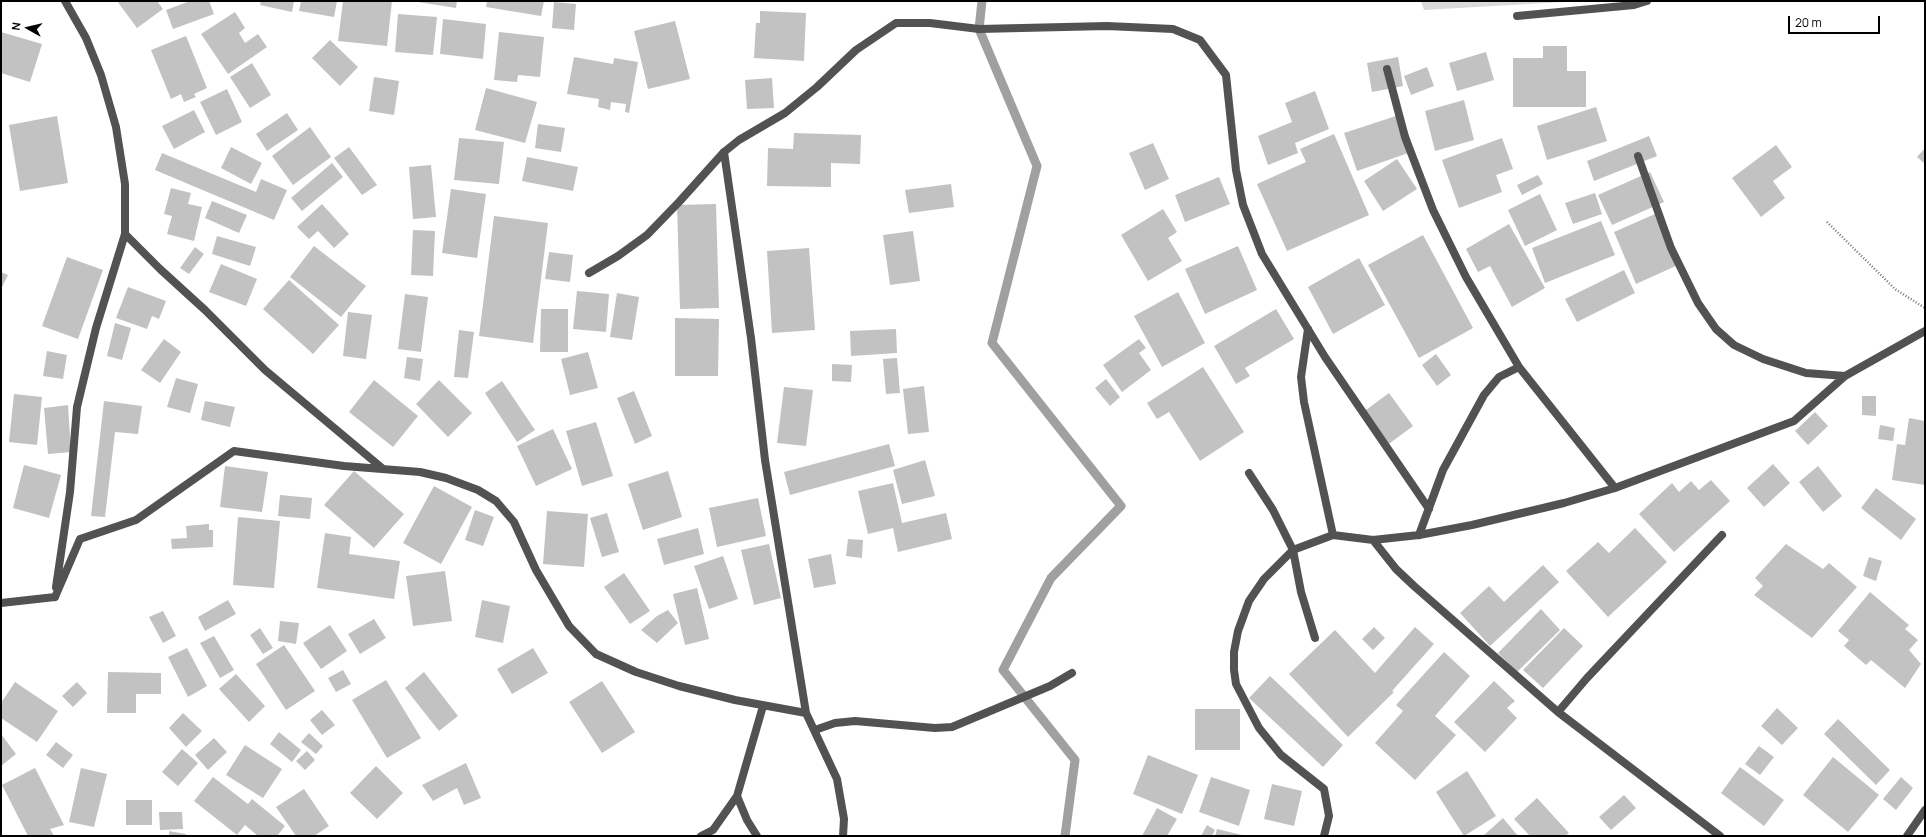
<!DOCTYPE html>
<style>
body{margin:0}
#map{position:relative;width:1926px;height:837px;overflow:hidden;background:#fff;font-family:Manrope,sans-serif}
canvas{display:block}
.frame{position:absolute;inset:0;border:2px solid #000;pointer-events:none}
.north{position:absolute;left:8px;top:8px;width:40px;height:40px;-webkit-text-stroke:3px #fff;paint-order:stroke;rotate:278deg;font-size:11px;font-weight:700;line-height:16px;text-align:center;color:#000}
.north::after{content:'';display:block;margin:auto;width:14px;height:18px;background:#000;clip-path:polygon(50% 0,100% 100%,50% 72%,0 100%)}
.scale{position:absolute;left:1788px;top:16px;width:92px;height:18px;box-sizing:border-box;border:2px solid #000;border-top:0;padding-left:5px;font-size:12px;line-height:14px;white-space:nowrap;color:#000;-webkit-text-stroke:3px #fff;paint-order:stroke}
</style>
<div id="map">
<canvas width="1926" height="837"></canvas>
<div class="frame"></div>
<div class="north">N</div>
<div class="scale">20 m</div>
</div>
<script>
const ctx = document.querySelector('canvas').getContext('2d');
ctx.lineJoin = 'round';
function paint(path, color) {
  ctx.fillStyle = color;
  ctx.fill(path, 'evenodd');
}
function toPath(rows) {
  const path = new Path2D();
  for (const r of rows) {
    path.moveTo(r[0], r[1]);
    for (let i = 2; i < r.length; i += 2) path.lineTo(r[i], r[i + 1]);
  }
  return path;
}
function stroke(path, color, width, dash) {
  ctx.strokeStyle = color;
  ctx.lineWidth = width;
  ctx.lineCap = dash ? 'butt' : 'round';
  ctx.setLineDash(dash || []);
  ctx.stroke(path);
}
paint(toPath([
 [1421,1,1581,1,1424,10]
]), '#d9d9d9');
stroke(toPath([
 [982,1,979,29,1037,166,992,343,1121,506,1051,578,1003,670,1075,760,1065,836]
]), '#a0a0a0', 9);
paint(toPath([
 [117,1,157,1,163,9,137,28],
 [190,1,209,1,214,14,173,29,166,10],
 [261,1,294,1,292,12,260,5],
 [301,1,337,1,334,17,299,11],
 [343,1,392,1,387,46,338,41],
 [412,1,457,1,456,8],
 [487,1,544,1,541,16,486,7],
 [554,2,576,4,574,30,552,28],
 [760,11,806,13,804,61,754,58,756,23,760,23],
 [235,12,245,28,239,33,245,43,258,34,267,47,228,74,201,34],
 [398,14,437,17,433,55,395,52],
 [443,19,486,24,483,59,440,54],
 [675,21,690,79,648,89,634,31],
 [1,32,42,44,30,82,1,73],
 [499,32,544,37,540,77,518,75,517,82,494,80],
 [186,36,207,88,194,94,196,97,184,102,181,94,171,99,151,50],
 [330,40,358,67,340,86,312,58],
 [1543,46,1567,46,1567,71,1586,71,1586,107,1513,107,1513,58,1543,58],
 [1486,52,1494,80,1457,91,1449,63],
 [574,57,613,64,614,58,638,62,629,113,625,112,626,104,611,102,610,110,598,107,599,99,567,94],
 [1398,57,1403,86,1372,92,1367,63],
 [252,63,271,95,250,108,230,77],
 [1427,67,1434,86,1411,95,1404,76],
 [374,77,399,81,394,115,369,111],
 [772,78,774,108,747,109,745,80],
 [486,88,537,102,525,143,475,130],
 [227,89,242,122,216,135,200,102],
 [1315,91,1329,129,1295,143,1298,153,1268,165,1258,136,1292,122,1285,103],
 [1464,100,1474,140,1435,151,1425,111],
 [1596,107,1607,141,1547,160,1537,126],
 [194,110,205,132,174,149,162,126],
 [287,113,298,130,267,151,256,134],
 [1402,114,1414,151,1357,171,1344,133],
 [57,116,68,183,20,191,9,125],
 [538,124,565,128,561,152,535,148],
 [310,127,331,157,293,185,272,156],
 [794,133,861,135,860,164,831,163,831,187,767,186,768,148,793,149],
 [1334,134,1369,215,1287,251,1257,184,1306,162,1300,149],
 [1649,136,1657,156,1594,181,1587,161],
 [459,138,504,142,499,184,454,180],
 [1502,138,1513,169,1496,175,1502,192,1459,208,1442,160],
 [1153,143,1169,179,1145,190,1129,153],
 [1776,145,1792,167,1773,181,1785,198,1761,217,1732,178],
 [231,147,262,163,251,184,221,168],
 [349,147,377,185,362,195,334,158],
 [1925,148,1925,164,1917,157],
 [162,153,256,192,261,179,287,190,274,220,155,170],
 [527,157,578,167,573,191,522,181],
 [1397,159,1417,189,1383,211,1364,181],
 [332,163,343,177,302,211,291,198],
 [431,165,436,217,413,219,409,167],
 [1650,172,1664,202,1612,225,1598,195],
 [1538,175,1543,184,1522,195,1517,185],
 [1219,177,1230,204,1185,222,1175,195],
 [951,184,954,207,909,213,905,190],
 [171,188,191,193,188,204,202,207,194,241,167,234,172,216,164,214],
 [451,189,486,194,477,258,442,253],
 [1595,193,1602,214,1573,224,1565,203],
 [1540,194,1557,230,1525,246,1508,210],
 [212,201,247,215,239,233,205,218],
 [322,204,349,234,334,248,318,231,309,239,297,227],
 [716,204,719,308,680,309,677,205],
 [1163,209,1177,232,1168,238,1182,261,1148,281,1121,235],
 [1655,214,1678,265,1636,284,1614,232],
 [494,216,548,223,533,343,479,336],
 [1601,221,1615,255,1545,283,1532,248],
 [1509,224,1545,288,1512,307,1490,266,1478,272,1466,249],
 [413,230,435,231,433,276,411,275],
 [913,231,920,281,890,285,883,235],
 [1423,235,1473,328,1419,358,1368,265],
 [217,236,256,247,250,266,212,254],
 [314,246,366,286,341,317,290,277],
 [1238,246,1257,290,1205,314,1185,269],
 [195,247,204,254,189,274,180,268],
 [809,248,815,330,772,333,767,251],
 [549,252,573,255,570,282,545,279],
 [67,257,103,270,78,339,42,326],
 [1359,258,1385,305,1333,334,1308,287],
 [221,264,257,279,246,306,209,292],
 [1624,270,1635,293,1577,322,1565,299],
 [1,272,8,275,1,289],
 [289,280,339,325,313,354,263,309],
 [128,287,166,301,159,319,152,316,147,329,116,318],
 [577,291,609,294,606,332,573,329],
 [1178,292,1205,343,1162,367,1134,316],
 [617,293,639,297,632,340,610,337],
 [405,294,428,297,421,352,398,349],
 [541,309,568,309,568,352,540,352],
 [1276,309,1294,339,1245,368,1250,376,1236,384,1214,346],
 [348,312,372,315,366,359,343,356],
 [675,318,719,319,718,376,675,376],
 [115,323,131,328,122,360,107,356],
 [896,329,897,353,851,356,850,331],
 [459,330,474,332,468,378,454,377],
 [164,339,181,352,160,383,141,370],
 [1139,339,1146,348,1139,353,1151,370,1122,392,1103,365],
 [47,351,67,355,63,379,43,376],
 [588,352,598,388,570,395,561,359],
 [1436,354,1451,375,1437,386,1422,365],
 [407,357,423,359,420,381,404,378],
 [897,358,900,393,886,394,883,359],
 [832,364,852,365,851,382,832,381],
 [1203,367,1244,432,1200,461,1169,412,1157,419,1147,403],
 [176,378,198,384,190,413,167,407],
 [1106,379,1120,397,1110,406,1095,388],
 [374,380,418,416,393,447,349,412],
 [439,380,472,413,448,437,416,404],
 [502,381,535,430,517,442,485,393],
 [924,386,929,432,908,434,903,389],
 [784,387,813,390,806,446,777,443],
 [634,391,652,436,635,444,617,398],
 [1389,393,1413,426,1386,446,1362,413],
 [14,394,42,397,37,445,9,442],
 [1862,396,1876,396,1876,416,1862,415],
 [104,401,142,406,138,434,115,432,105,517,91,516],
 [205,401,235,407,230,427,201,420],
 [68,405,71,452,48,454,44,408],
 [1815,412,1828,426,1808,445,1795,431],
 [1909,418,1925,421,1925,485,1892,480,1897,444,1905,445],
 [596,422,613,476,582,486,566,431],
 [1880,425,1895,428,1893,441,1878,439],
 [553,429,572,469,536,486,517,446],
 [889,444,895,466,790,495,784,472],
 [925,460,935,496,902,504,893,470],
 [1773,464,1790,483,1764,507,1747,488],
 [24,465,61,475,49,518,13,508],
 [225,466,268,472,262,512,220,507],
 [1818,466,1842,496,1823,512,1799,482],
 [354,471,404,514,374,548,324,505],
 [668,471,682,517,643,530,628,484],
 [1711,480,1730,501,1674,552,1639,514,1672,483,1679,492,1691,481,1699,490],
 [893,483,902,523,946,513,952,539,898,552,893,528,868,534,858,491],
 [434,486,472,507,441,564,403,543],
 [1876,488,1916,519,1901,540,1861,508],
 [280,495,312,498,310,519,278,516],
 [758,498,766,536,717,547,709,508],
 [475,510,494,517,483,546,465,540],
 [547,511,588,514,584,567,543,564],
 [607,513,619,552,602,557,590,518],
 [238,517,280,521,274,588,233,585],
 [209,524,209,530,213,530,213,547,172,549,171,539,187,538,186,526],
 [698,528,704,554,664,565,657,539],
 [1635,528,1667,562,1608,617,1566,571,1598,542,1609,553],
 [325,533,351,537,349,554,400,561,394,599,317,588],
 [848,539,863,540,862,558,846,556],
 [769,544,781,598,754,605,741,550],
 [1786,544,1823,569,1829,563,1857,587,1812,638,1754,595,1763,586,1755,578],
 [831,554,836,584,814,588,808,559],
 [723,556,738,599,709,609,694,566],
 [1869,557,1882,561,1876,581,1863,576],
 [1543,565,1559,582,1490,646,1460,613,1489,586,1504,602],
 [445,571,452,621,413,626,406,576],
 [624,573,650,611,630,624,604,587],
 [697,588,709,639,685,645,673,594],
 [1870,592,1909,625,1905,629,1918,640,1909,650,1921,664,1905,688,1871,660,1866,665,1844,646,1849,640,1838,631],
 [228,600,236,614,205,631,198,617],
 [482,600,510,606,503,643,475,637],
 [1541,609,1560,630,1517,672,1498,653],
 [668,610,678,623,657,643,641,630,657,616],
 [163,611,176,636,163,643,149,617],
 [374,619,386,638,360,654,348,634],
 [280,621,299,623,296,644,278,641],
 [330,625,347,651,321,669,303,643],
 [1374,627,1385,638,1373,650,1362,639],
 [1415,627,1434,644,1392,691,1394,692,1348,737,1289,674,1335,630,1375,673],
 [260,628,273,648,263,654,250,635],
 [1564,628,1583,646,1543,688,1523,670],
 [214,636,234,670,220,678,200,643],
 [284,645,315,691,286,710,256,664],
 [187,648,207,686,188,697,168,657],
 [533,648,548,673,512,694,497,669],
 [1444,652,1470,676,1435,716,1456,735,1415,780,1375,743,1403,711,1396,705],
 [343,670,351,684,336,692,328,678],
 [108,672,161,673,161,694,136,694,136,713,107,713],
 [424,672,458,716,439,731,405,688],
 [236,674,265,706,249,722,219,689],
 [1270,676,1343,745,1323,767,1249,698],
 [386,680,421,738,387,758,352,700],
 [602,681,635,732,602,753,569,702],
 [1494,681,1515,701,1507,708,1517,718,1485,752,1454,722],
 [15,682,58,711,37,742,1,718,1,703],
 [77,682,87,693,73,707,62,696],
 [1777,708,1798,728,1782,745,1761,726],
 [1195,709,1240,709,1240,750,1195,750],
 [322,710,335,725,322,735,310,720],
 [183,713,202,731,186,747,169,728],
 [1838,719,1890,770,1876,785,1824,734],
 [279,732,301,750,292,762,270,744],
 [309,733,323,746,316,754,301,742],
 [1,734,16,754,1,766],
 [214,738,227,752,208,770,195,755],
 [56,742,73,755,63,768,46,755],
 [245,745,282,769,263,798,226,775],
 [1759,746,1774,757,1760,775,1745,764],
 [182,749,198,763,178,786,162,772],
 [307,751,315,760,305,770,296,761],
 [1148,755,1198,775,1182,814,1133,794],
 [1833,757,1879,795,1848,832,1803,795],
 [466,763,481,798,464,805,457,788,433,801,422,785],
 [376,766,403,793,377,819,350,793],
 [1740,767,1784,800,1764,826,1721,793],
 [35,768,64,825,50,829,54,836,28,836,2,785],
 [81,768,107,774,94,827,69,822],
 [1467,771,1496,816,1464,836,1436,792],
 [213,777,248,804,252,799,285,826,277,836,258,836,245,825,237,835,194,801],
 [1211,777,1250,790,1239,826,1199,812],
 [1901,777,1913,788,1896,810,1883,799],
 [1272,784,1302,791,1294,826,1264,819],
 [304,789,329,826,314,836,296,836,276,807],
 [1624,795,1636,808,1611,830,1599,817],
 [1537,798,1569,833,1565,836,1530,836,1514,819],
 [126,800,152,800,152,825,126,825],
 [1157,808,1177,819,1167,836,1142,836],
 [159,812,182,812,183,829,160,830],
 [1503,818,1518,836,1483,836],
 [1207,825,1215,830,1212,836,1201,836],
 [1217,829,1242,835,1242,836,1215,836],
 [169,831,186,834,186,836,169,836]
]), '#c2c2c2');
stroke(toPath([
 [1827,222,1895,289,1925,308]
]), '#747474', 2.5, [1, 2]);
stroke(toPath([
 [1517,16,1634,5,1647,1],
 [1387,69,1405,137,1433,210,1466,277,1519,367,1615,488],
 [724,152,751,338,765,460,806,713],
 [1638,156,1671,248,1698,303,1716,329,1734,345,1763,359,1806,373,1845,376],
 [125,234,160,269,205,310,265,370,382,468],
 [589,273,618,256,647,235,679,202,724,152,739,140,785,113,817,87,856,50,896,23,930,23,979,29,1107,26,1173,29,1200,40,1226,75,1236,170,1243,205,1262,254,1325,357,1429,509],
 [1308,329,1301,377,1304,402,1333,535],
 [1249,473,1273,510,1293,550,1301,592,1315,638],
 [1419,535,1443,470,1484,395,1499,377,1519,367],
 [1373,540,1396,569,1414,586,1558,712,1720,836],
 [56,587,70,492,77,407,96,328,125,234,125,184,116,127,101,75,86,38,65,1],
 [55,597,80,539,136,520,234,451,344,466,420,472,446,478,478,490,496,501,514,522,536,570,569,626,596,654,636,672,679,686,735,700,806,713,837,779,844,819,843,836],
 [1,603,55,597],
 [1558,712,1587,678,1722,535],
 [815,730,835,723,855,721,935,728,952,727,1050,686,1072,673],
 [701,836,713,830,737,796],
 [757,836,747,820,737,796,763,706],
 [1324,836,1329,816,1324,789,1281,755,1259,728,1236,684,1234,670,1234,652,1238,631,1249,601,1264,579,1293,550,1333,535,1373,540,1419,535,1472,525,1564,503,1615,488,1794,421,1845,376,1925,331],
 [1907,836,1925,810]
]), '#525252', 8);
</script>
